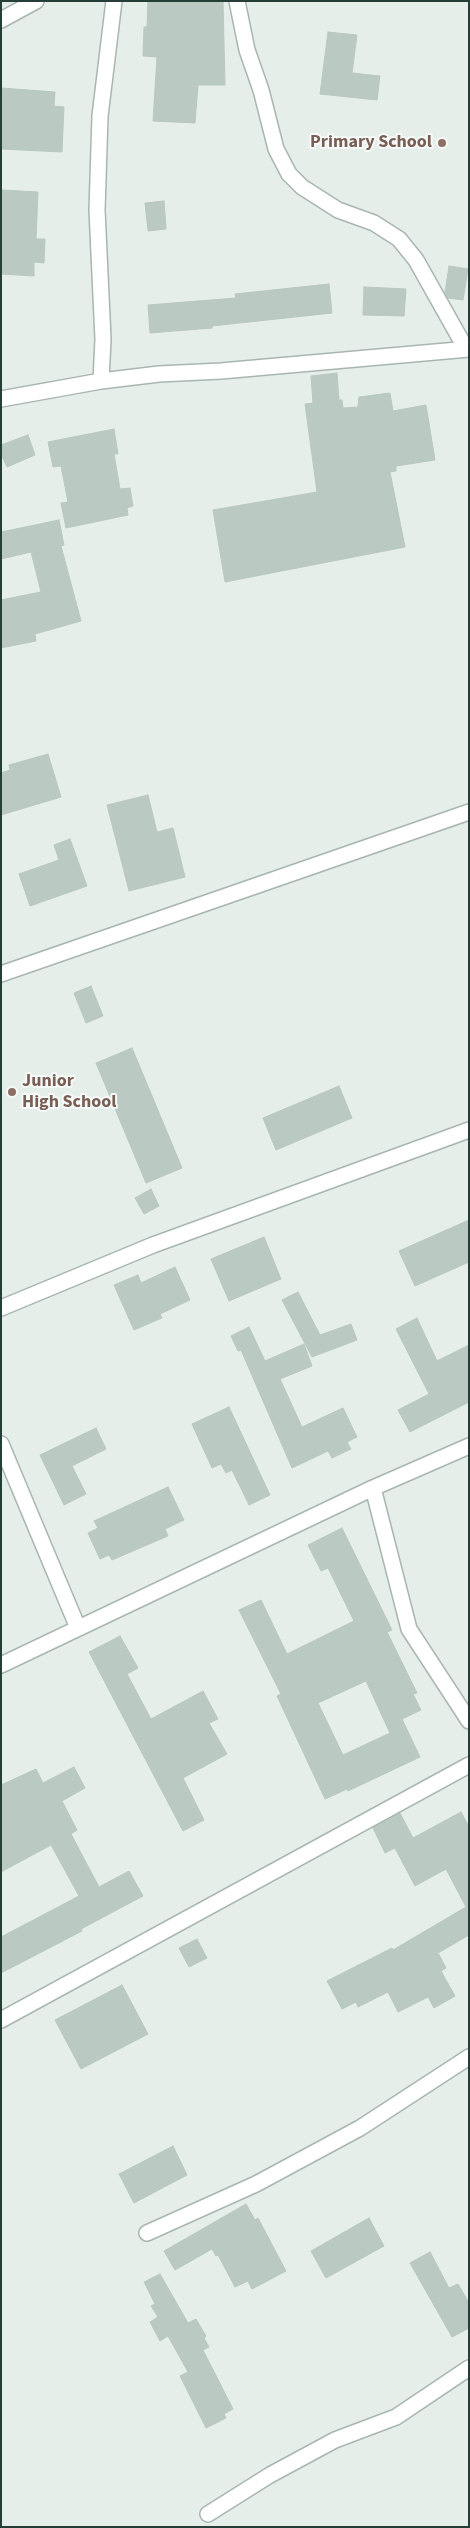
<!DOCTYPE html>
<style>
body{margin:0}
#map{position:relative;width:470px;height:2528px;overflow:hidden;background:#e6eeea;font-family:"Source Sans 3",sans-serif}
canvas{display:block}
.frame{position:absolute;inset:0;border:2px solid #253f38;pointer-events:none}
</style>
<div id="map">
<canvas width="470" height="2528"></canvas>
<div class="frame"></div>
</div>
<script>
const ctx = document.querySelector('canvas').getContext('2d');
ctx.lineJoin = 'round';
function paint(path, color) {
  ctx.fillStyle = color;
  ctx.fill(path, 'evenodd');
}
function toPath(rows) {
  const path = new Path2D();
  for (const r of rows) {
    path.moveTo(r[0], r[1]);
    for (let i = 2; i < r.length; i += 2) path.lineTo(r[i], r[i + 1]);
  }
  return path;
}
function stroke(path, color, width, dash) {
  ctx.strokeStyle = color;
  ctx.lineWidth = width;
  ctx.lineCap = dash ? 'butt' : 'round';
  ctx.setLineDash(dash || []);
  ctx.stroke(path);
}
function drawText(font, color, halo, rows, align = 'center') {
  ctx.font = font + ' "Source Sans 3",sans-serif';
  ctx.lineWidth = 4;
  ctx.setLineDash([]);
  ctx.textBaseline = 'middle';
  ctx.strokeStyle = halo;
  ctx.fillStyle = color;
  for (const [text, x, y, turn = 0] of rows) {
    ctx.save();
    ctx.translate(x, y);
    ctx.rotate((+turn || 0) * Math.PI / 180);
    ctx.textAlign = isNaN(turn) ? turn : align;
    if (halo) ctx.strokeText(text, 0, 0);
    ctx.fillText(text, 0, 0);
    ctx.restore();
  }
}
const building = toPath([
 [148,1,223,1,225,85,198,85,195,123,153,121,157,57,143,56,144,27,147,27,148,1],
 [328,32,357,35,352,73,380,76,377,100,320,94,328,32],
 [1,88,55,92,54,106,64,107,62,152,1,149,1,88],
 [1,190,38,192,36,239,45,239,44,263,34,262,34,276,1,274,1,190],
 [164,201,166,229,148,231,145,203,164,201],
 [449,266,468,269,463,300,448,298,445,292,449,266],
 [329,284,332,313,212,326,212,328,150,333,148,305,236,298,235,294,329,284],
 [364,287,406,289,404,316,363,315,364,287],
 [337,373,339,400,342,400,343,408,358,407,359,397,390,393,393,411,426,405,435,460,396,466,396,471,390,472,405,547,225,582,213,510,317,492,305,404,313,403,311,376,337,373],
 [114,429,118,454,114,454,120,489,130,488,133,506,127,508,128,515,66,528,61,503,68,502,61,466,53,467,48,442,114,429],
 [28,435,35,455,7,467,1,454,1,445,28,435],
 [59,520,64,545,61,546,81,621,35,634,36,641,1,648,1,600,41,592,31,552,1,559,1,532,59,520],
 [48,754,61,797,1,815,1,773,10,770,9,765,48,754],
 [148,795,157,832,173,828,185,877,129,891,107,805,148,795],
 [70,839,87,886,30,906,19,874,59,860,54,845,70,839],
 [91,986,103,1016,86,1023,74,993,91,986],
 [132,1048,182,1168,146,1183,96,1063,132,1048],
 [339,1086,352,1118,276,1150,263,1118,339,1086],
 [151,1189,159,1206,144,1214,135,1198,151,1189],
 [469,1220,469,1262,415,1286,399,1251,469,1220],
 [264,1237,281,1279,229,1301,211,1259,264,1237],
 [175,1267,190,1300,160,1314,162,1318,134,1330,114,1285,138,1275,141,1283,175,1267],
 [298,1292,320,1335,351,1324,357,1340,312,1357,282,1300,298,1292],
 [417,1318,437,1361,469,1345,469,1402,410,1432,398,1410,429,1394,396,1329,417,1318],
 [249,1327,265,1361,304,1344,312,1366,280,1379,302,1427,343,1408,357,1437,347,1442,351,1449,332,1458,328,1451,292,1468,241,1350,238,1351,231,1336,249,1327],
 [229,1407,270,1495,249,1505,232,1470,226,1473,221,1464,212,1468,192,1424,229,1407],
 [96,1428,106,1449,72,1466,86,1494,64,1505,40,1455,96,1428],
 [168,1487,184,1520,165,1529,168,1536,112,1560,109,1555,100,1559,88,1533,98,1528,94,1521,168,1487],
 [342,1528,392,1630,387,1632,417,1693,413,1694,421,1710,402,1719,420,1757,348,1791,347,1789,325,1799,277,1696,281,1694,239,1610,261,1600,287,1654,354,1621,328,1568,321,1571,308,1545,342,1528],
 [366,1681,390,1733,343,1755,318,1703,366,1681],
 [120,1636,138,1668,127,1674,151,1719,203,1691,218,1719,209,1723,227,1754,183,1778,204,1820,183,1831,89,1652,120,1636],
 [74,1767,85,1788,62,1801,77,1830,71,1834,99,1887,129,1871,143,1896,81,1929,82,1931,1,1973,1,1937,79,1896,51,1845,1,1872,1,1785,36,1769,43,1783,74,1767],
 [461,1812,469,1827,469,1935,438,1953,446,1968,441,1971,455,1996,434,2008,428,1997,398,2012,388,1992,358,2007,356,2002,342,2009,327,1981,392,1948,393,1950,466,1907,446,1869,415,1886,395,1848,385,1853,373,1828,400,1813,413,1838,461,1812],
 [197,1939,207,1958,189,1967,179,1948,197,1939],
 [122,1985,148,2034,81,2069,55,2020,122,1985],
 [173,2146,187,2175,134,2203,119,2174,173,2146],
 [246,2204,255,2220,258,2218,286,2271,252,2289,248,2281,235,2287,218,2255,216,2256,212,2249,175,2270,164,2251,246,2204],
 [369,2218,384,2246,326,2278,311,2251,369,2218],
 [430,2252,449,2288,458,2284,469,2303,469,2328,452,2337,410,2263,430,2252],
 [160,2274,188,2323,196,2319,206,2336,204,2338,209,2347,203,2350,233,2409,224,2414,226,2418,206,2428,180,2376,188,2372,168,2336,160,2341,150,2322,158,2317,151,2306,155,2304,144,2282,160,2274]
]);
paint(building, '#bbc9c3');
stroke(building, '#b8c7c1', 1);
const minor = toPath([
 [237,1,247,50,261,90,276,149,289,174,302,187,338,210,374,223,399,239,416,260,466,349],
 [1,20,36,1],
 [101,381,103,339,97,210,100,116,114,1],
 [1,399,101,381,159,374,221,371,469,349],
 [1,974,469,812],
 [1,1308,153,1245,469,1130],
 [1,1444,78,1628],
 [373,1488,409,1629,469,1721],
 [1,1665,373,1488,469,1446],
 [1,2020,469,1765],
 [147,2233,256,2184,360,2128,469,2057],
 [208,2514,270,2475,335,2440,396,2417,469,2368]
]);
stroke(minor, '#a8b6b1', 18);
stroke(minor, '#fff', 15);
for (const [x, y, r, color] of [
 [442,143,5,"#8d6e63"],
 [12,1092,5,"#8d6e63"]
]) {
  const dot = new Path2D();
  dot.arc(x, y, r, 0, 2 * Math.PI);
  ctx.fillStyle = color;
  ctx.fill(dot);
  stroke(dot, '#f6faf8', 2);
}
drawText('bold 18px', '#785e54', '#f6faf8', [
 ["Primary School",432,143],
 ["Junior",22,1082,"left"],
 ["High School",22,1103,"left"]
], 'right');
</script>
